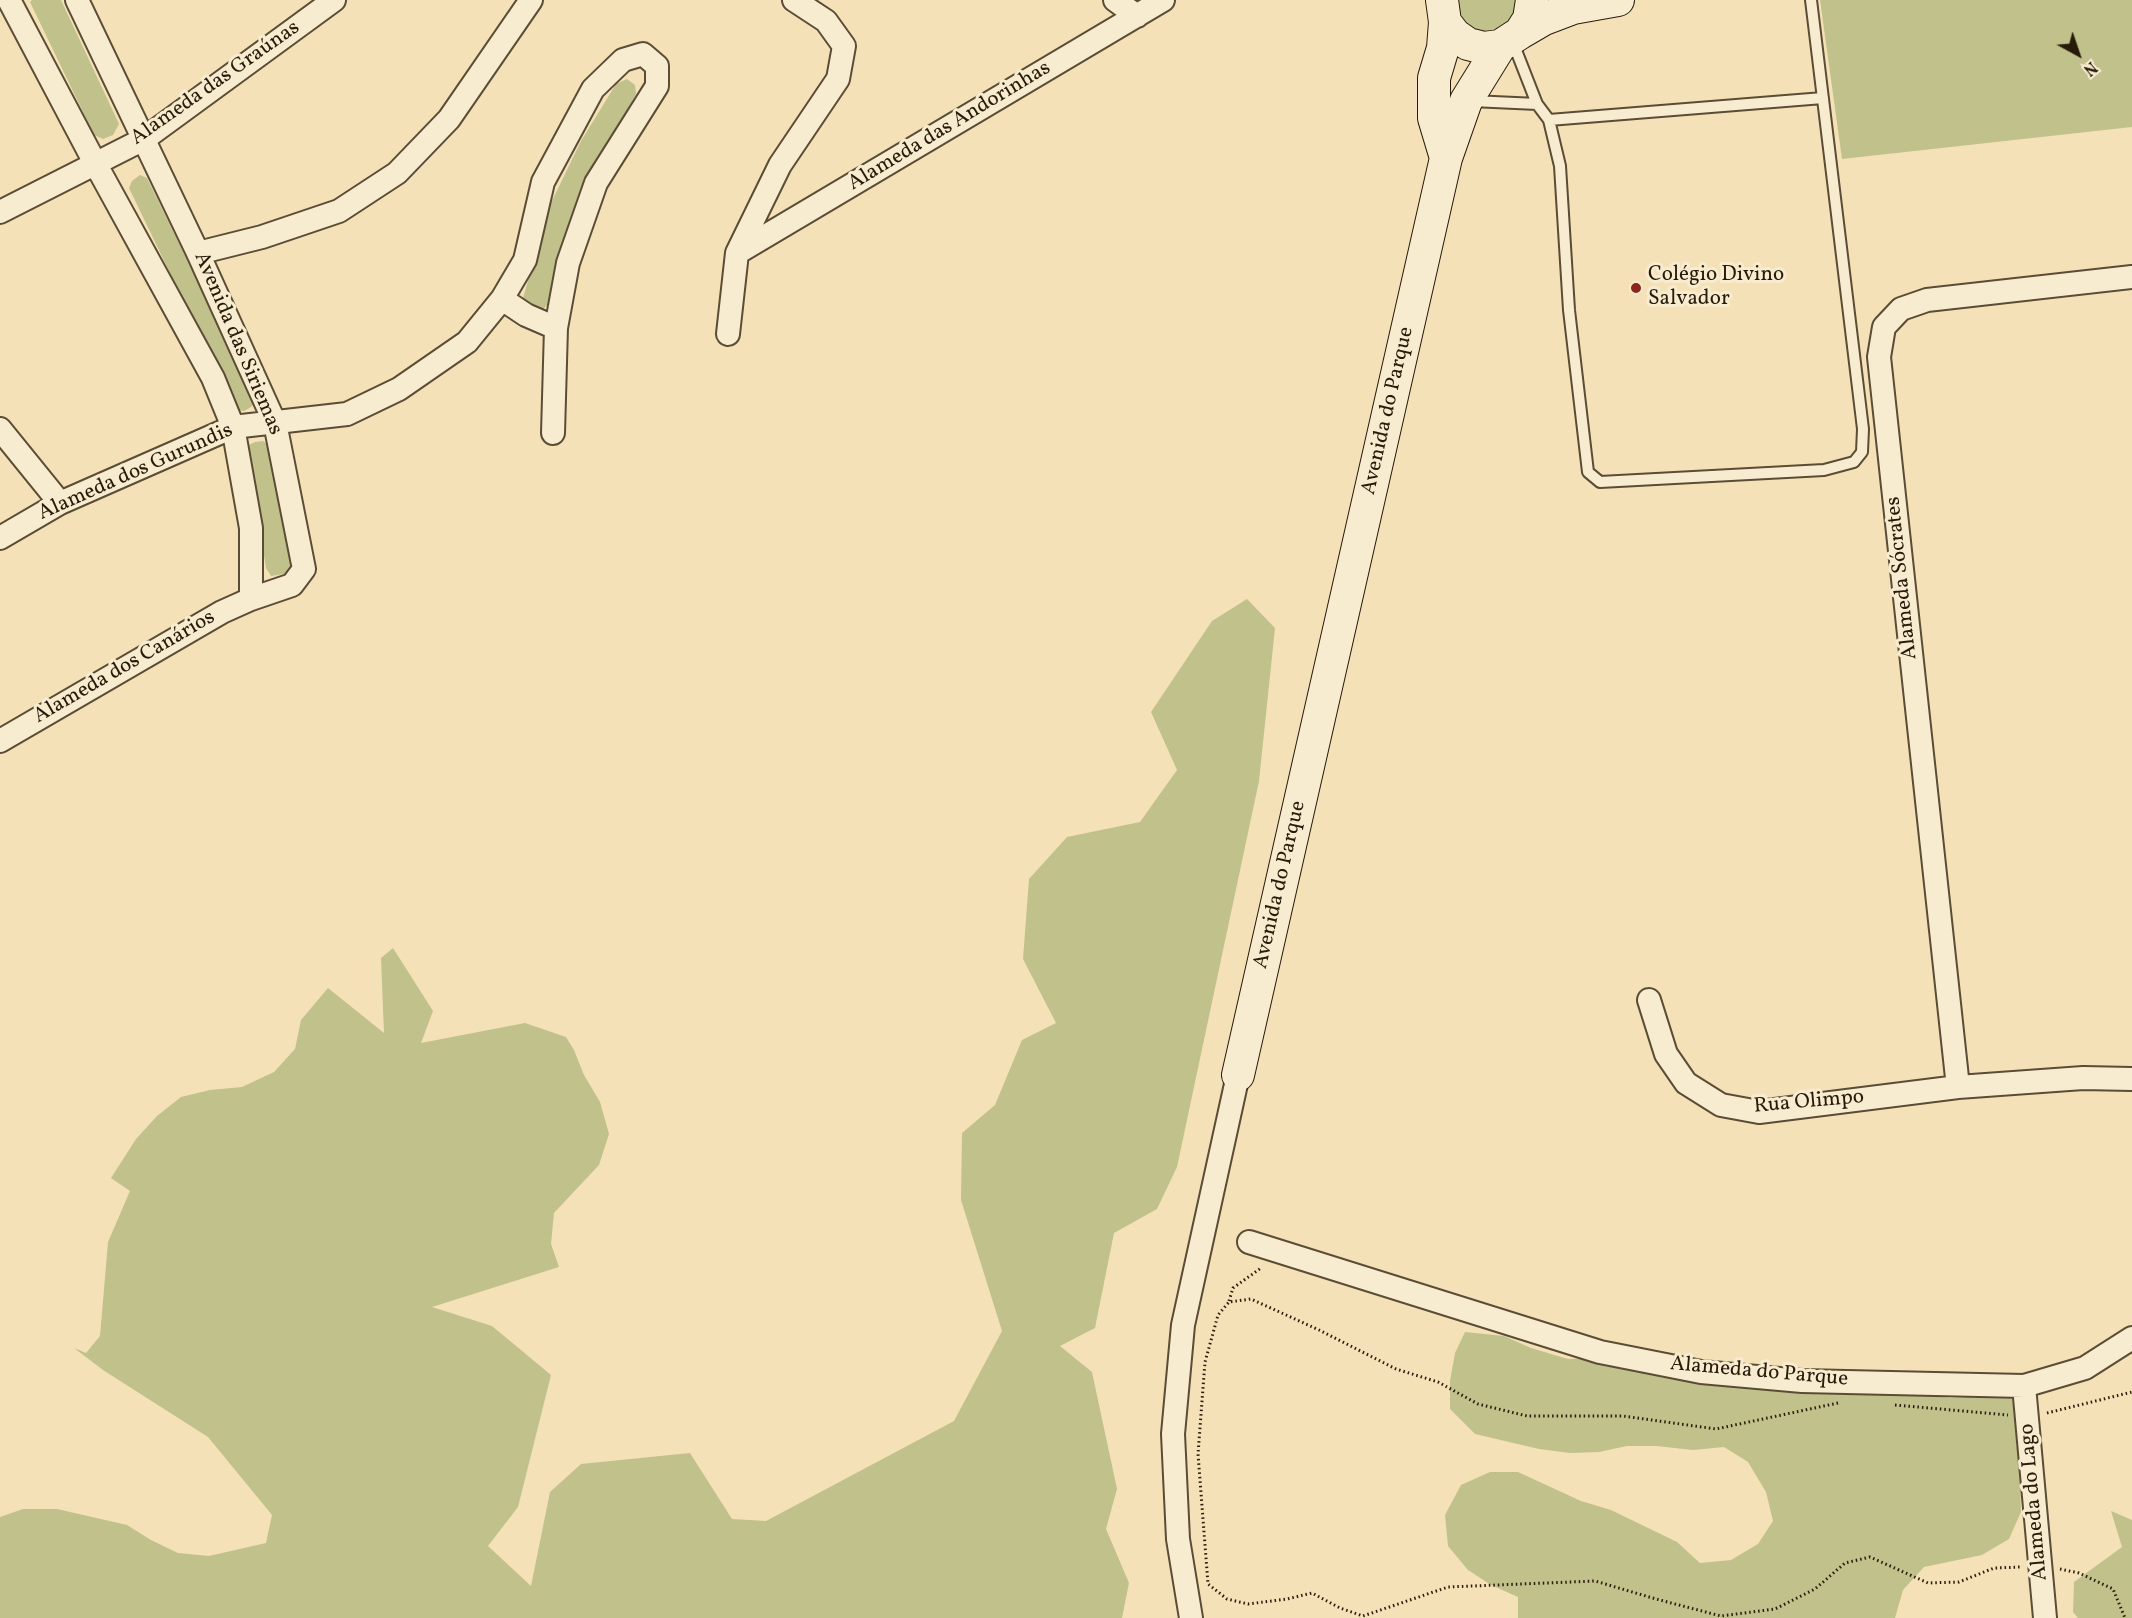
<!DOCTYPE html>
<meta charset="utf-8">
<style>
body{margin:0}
#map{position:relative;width:2132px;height:1618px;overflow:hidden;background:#f5e1b7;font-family:Vollkorn,serif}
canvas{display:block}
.north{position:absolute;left:2048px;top:24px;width:60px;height:60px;-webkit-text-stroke:4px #f8ecd0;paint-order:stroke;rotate:140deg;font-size:16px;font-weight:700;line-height:24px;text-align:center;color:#281b0a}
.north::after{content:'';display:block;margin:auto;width:21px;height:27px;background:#281b0a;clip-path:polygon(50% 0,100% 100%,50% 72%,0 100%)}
</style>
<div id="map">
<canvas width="2132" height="1618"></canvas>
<div class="north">N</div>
</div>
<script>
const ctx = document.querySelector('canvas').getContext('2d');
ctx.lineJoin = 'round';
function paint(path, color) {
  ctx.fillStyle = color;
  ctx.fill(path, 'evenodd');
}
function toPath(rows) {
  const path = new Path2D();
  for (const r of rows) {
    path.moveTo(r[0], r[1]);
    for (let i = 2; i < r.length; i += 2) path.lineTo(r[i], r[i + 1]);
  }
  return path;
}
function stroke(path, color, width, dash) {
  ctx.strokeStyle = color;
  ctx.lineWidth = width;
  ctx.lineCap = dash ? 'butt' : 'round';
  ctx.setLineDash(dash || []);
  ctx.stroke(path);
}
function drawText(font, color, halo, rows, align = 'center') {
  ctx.font = font + ' Vollkorn,serif';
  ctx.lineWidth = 6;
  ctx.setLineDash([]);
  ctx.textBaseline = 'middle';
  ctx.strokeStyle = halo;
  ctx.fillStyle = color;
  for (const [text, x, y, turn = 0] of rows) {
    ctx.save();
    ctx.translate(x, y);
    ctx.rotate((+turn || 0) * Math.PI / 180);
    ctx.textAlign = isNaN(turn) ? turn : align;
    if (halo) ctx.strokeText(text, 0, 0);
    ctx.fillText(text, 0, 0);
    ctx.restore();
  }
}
paint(toPath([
 [32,0,61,0,119,124,113,135,103,139,94,135,30,2],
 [1448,0,1517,0,1517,4,1512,17,1502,27,1489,32,1476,32,1463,27],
 [1820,0,2132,0,2132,127,1842,159],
 [627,79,635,85,636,94,612,137,554,299,543,309,531,307,523,298,550,205,581,141,616,84],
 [140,175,147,178,256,401,251,407,244,411,236,410,129,188,132,181],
 [263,441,270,446,291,567,284,574,271,576,266,568,247,446,255,442],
 [1247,599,1275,628,1259,781,1177,1167,1157,1209,1114,1233,1095,1328,1060,1346,1092,1372,1117,1489,1106,1529,1129,1583,1122,1618,0,1618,0,1517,23,1509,57,1509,127,1525,151,1540,178,1553,209,1556,266,1543,272,1515,208,1437,103,1370,74,1348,86,1353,100,1336,108,1242,130,1191,111,1178,136,1139,157,1116,181,1097,210,1090,242,1087,274,1072,295,1049,301,1020,328,988,384,1033,381,958,393,948,433,1011,421,1043,525,1023,566,1037,574,1050,584,1075,600,1102,609,1134,599,1165,554,1213,551,1244,559,1267,432,1307,492,1326,551,1375,518,1507,488,1546,531,1586,550,1492,581,1464,690,1453,732,1519,766,1521,954,1421,1002,1331,961,1200,962,1133,995,1105,1022,1040,1056,1023,1023,959,1029,879,1067,837,1140,822,1177,770,1151,712,1212,621],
 [1465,1332,1504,1336,1531,1348,1568,1359,1596,1358,1825,1382,1886,1394,1914,1394,1951,1398,2011,1395,2021,1421,2024,1453,2020,1483,2021,1512,2009,1539,1982,1555,1924,1567,1903,1590,1895,1618,1518,1618,1518,1597,1491,1585,1468,1570,1448,1546,1445,1515,1461,1485,1490,1472,1518,1472,1581,1501,1611,1510,1677,1542,1700,1563,1731,1560,1758,1544,1773,1521,1766,1492,1748,1462,1724,1447,1693,1450,1656,1446,1627,1446,1599,1452,1570,1453,1539,1449,1475,1434,1450,1409,1450,1381,1455,1353],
 [2111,1511,2132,1520,2132,1618,2078,1618,2073,1612,2074,1582,2122,1547]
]), '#c1c18b');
const lane = toPath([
 [1512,40,1537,104,1549,120,1560,166,1569,310,1588,472,1600,482,1824,470,1854,462,1862,452,1863,429,1811,0],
 [1472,101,1537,104],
 [1549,120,1823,98]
]);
const street = toPath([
 [9,0,95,163,213,378,233,427,251,528,251,599],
 [1115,0,1137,16],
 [0,212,144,139,334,0],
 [198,253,262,237,339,211,397,173,449,119,531,0],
 [737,253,1163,0],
 [502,299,526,315,556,328],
 [728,334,737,253,780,165,838,79,844,46,826,21,794,0],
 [0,429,60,503],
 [0,538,60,503,233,427,347,414,399,389,467,342,502,299,525,260,543,182,593,89,623,60,643,54,657,66,657,86,596,183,568,263,556,328,553,433],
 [0,741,222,612,251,599,292,585,304,569,275,423,198,253,77,0],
 [1649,1000,1666,1054,1686,1083,1721,1105,1759,1112,1958,1087,2083,1078,2132,1079],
 [1958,1087,1879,357,1884,327,1901,309,1927,300,2132,277],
 [1249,1242,1600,1352,1701,1372,1802,1381,2024,1386,2085,1368,2132,1338],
 [2024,1386,2045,1618],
 [1191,1618,1178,1539,1173,1434,1183,1325,1238,1075]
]);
const secondary = toPath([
 [1442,0,1445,22,1455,35,1468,44,1484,48,1500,46,1520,33,1529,19,1532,0],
 [1445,22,1443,48,1434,78,1434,118,1446,158],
 [1520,33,1544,19,1573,8,1618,0],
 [1238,1075,1446,158,1466,101,1500,46]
]);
stroke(lane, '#5b4c35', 14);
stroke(street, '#5b4c35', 26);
stroke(secondary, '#281b0a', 34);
stroke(toPath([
 [1229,1301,1233,1288,1261,1268],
 [1838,1403,1716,1429,1623,1416,1527,1416,1478,1404,1438,1382,1396,1369,1319,1330,1251,1299,1229,1302,1218,1315,1205,1362,1198,1454,1208,1584,1227,1599,1248,1604,1287,1599,1312,1593,1340,1608,1363,1616,1448,1587,1595,1581,1656,1599,1721,1616,1775,1609,1815,1589,1845,1563,1870,1557,1928,1583,1959,1582,1994,1568,2021,1567],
 [1895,1405,2008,1415],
 [2047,1413,2132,1392],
 [2060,1569,2079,1573,2113,1589,2125,1618]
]), '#281b0a', 3, [1.5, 3]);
stroke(lane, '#f8ecd0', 10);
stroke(street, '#f8ecd0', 22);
stroke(secondary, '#f8ecd0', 32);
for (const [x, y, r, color] of [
 [1636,288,6,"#8f2418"]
]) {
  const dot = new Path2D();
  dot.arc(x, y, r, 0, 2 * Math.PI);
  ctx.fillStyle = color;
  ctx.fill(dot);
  stroke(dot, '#f8ecd0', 2);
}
drawText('21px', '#281b0a', '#f8ecd0', [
 ["Alameda das Graúnas",216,84,-35],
 ["Alameda das Andorinhas",950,127,-31],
 ["Avenida das Siriemas",237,344,67],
 ["Avenida do Parque",1389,411,-77],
 ["Alameda dos Gurundis",136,473,-24],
 ["Alameda Sócrates",1903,578,-96],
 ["Alameda dos Canários",125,668,-30],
 ["Avenida do Parque",1281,885,-77],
 ["Rua Olimpo",1809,1103,-5],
 ["Alameda do Parque",1759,1373,5],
 ["Alameda do Lago",2035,1502,-95]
]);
drawText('21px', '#281b0a', '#f8ecd0', [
 ["Colégio Divino",1648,276],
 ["Salvador",1648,300]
], 'left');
</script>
